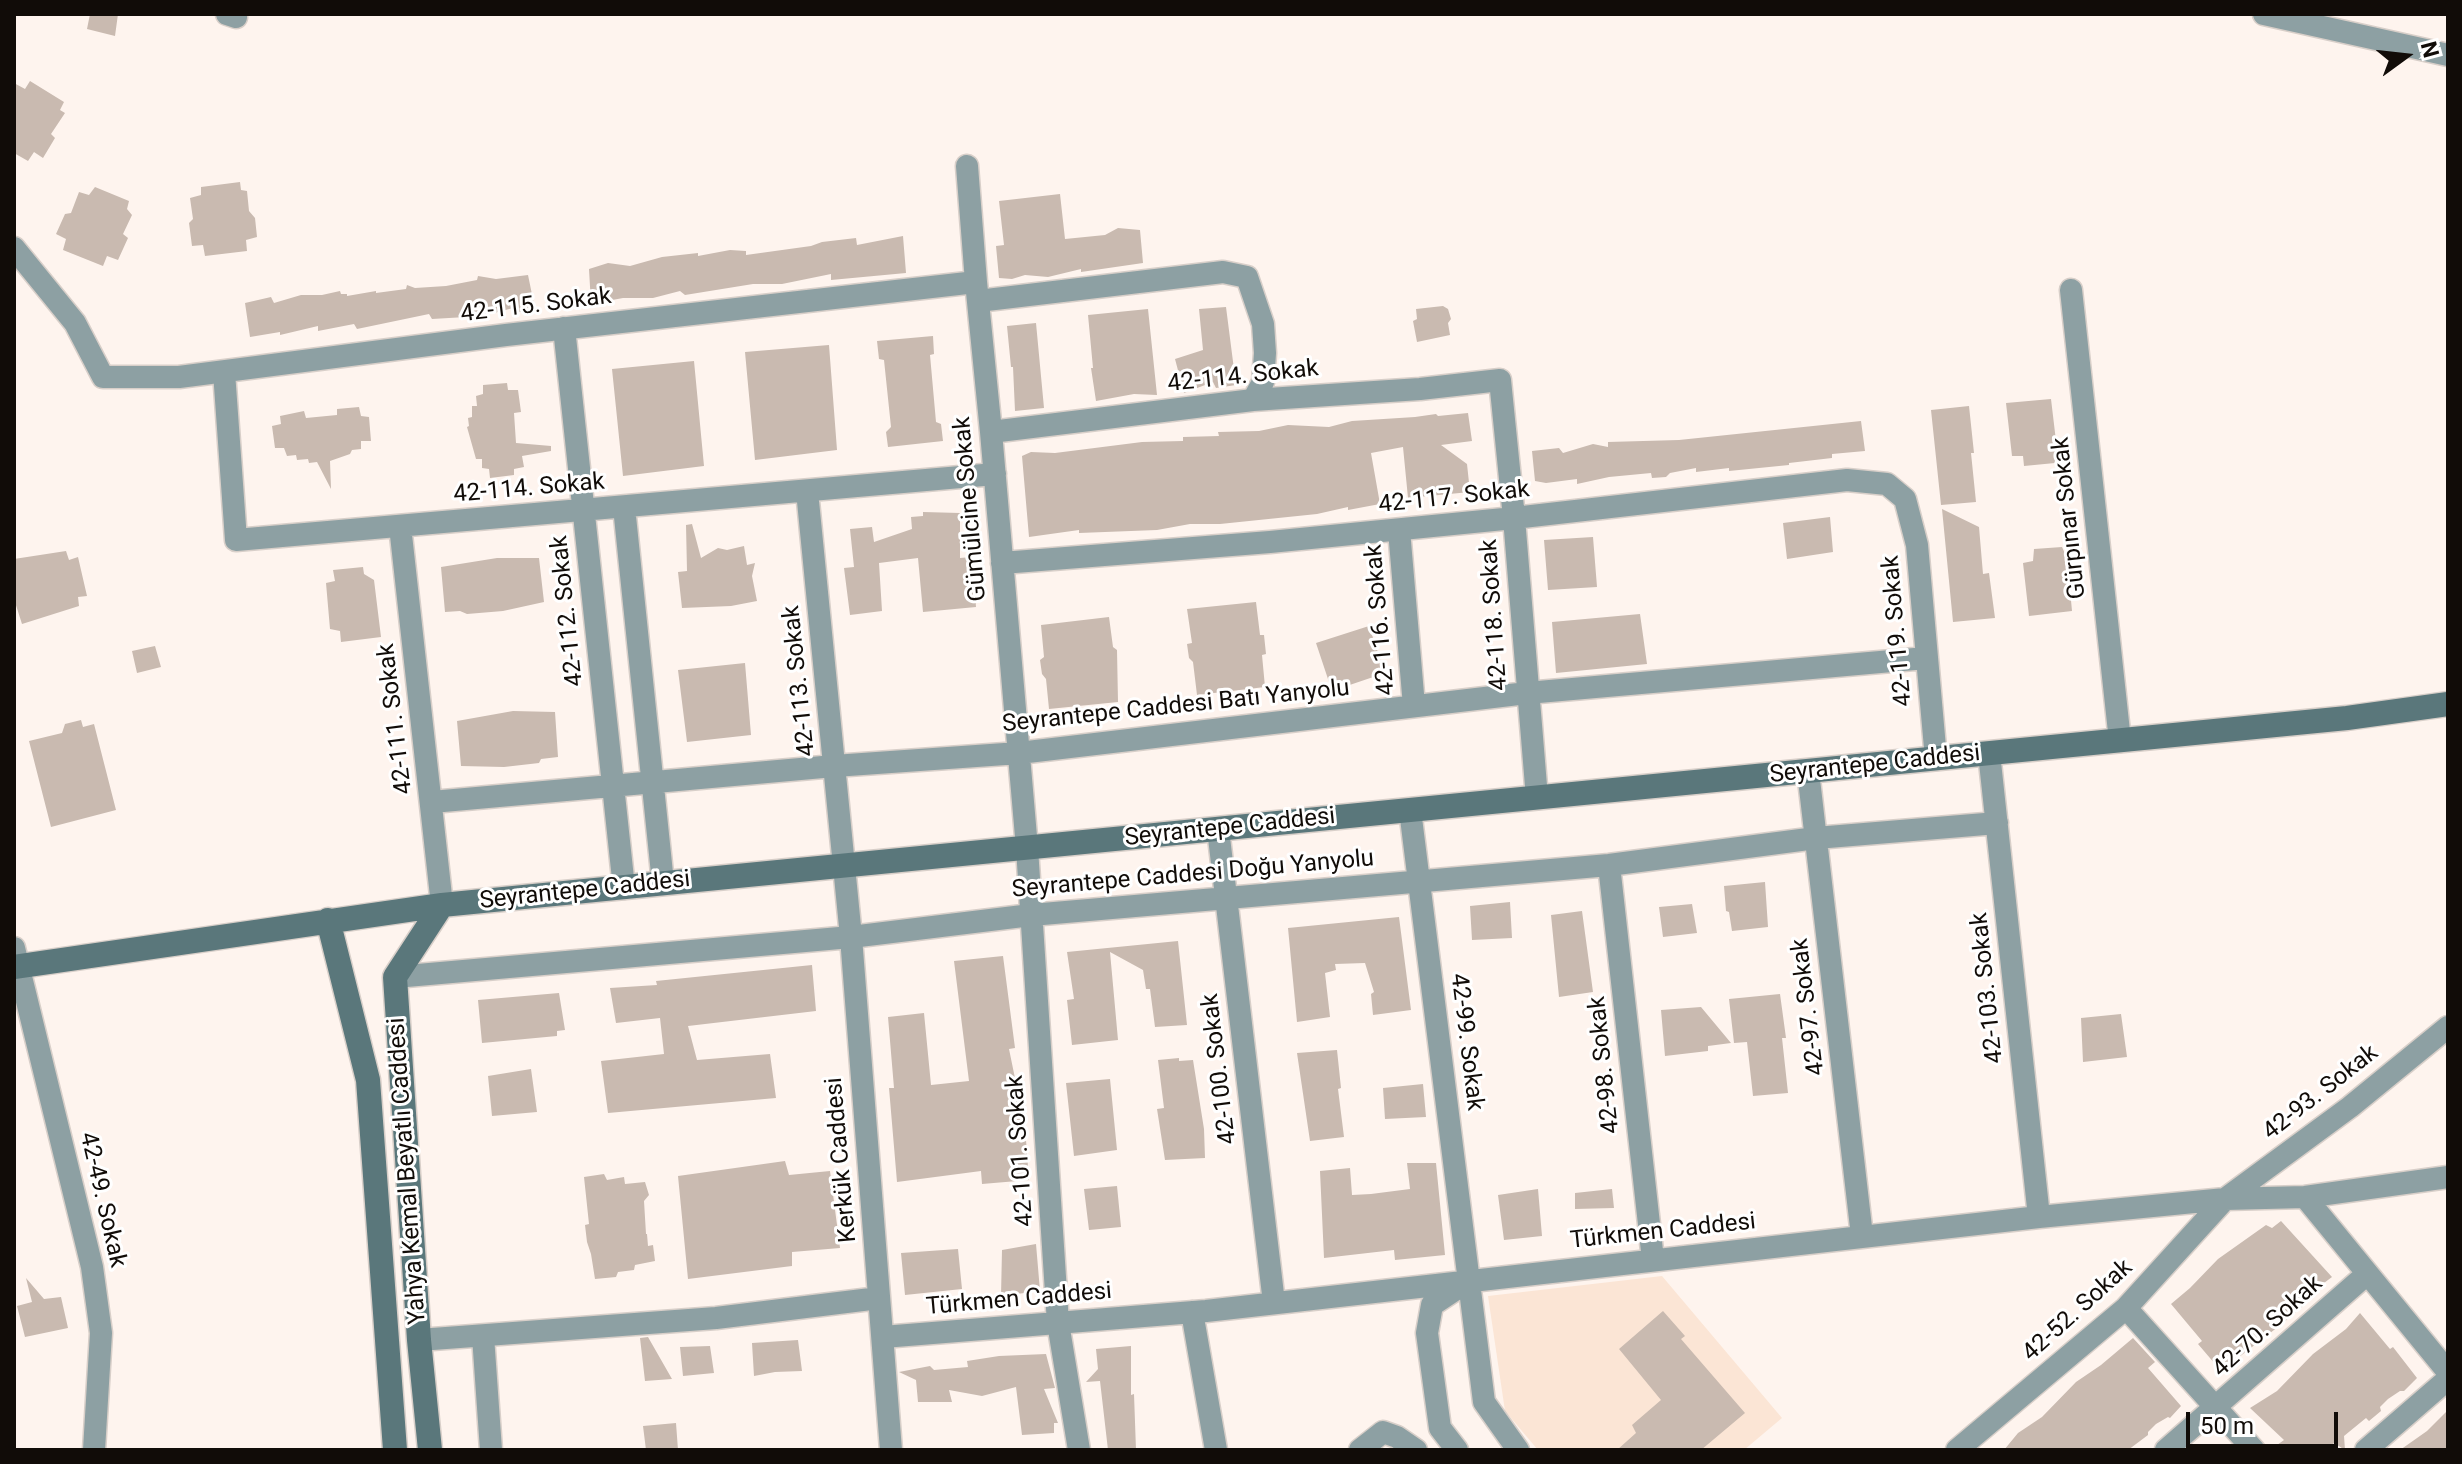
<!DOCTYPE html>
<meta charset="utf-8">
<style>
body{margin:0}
#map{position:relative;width:2462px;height:1464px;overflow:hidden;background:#fef4ee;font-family:Roboto,sans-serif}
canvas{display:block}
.frame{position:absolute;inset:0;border:16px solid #110c08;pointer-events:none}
.north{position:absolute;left:2366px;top:16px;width:80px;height:80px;-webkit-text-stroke:6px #fff;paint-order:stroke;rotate:75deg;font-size:22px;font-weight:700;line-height:32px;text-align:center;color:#110c08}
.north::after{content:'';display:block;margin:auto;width:28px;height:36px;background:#110c08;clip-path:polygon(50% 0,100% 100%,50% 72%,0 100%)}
.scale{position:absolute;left:2186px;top:1412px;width:152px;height:36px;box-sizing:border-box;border:4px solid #110c08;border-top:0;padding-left:10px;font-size:24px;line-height:28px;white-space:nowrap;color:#110c08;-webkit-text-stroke:6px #fff;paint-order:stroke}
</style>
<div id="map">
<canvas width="2462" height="1464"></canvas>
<div class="frame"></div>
<div class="north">N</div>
<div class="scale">50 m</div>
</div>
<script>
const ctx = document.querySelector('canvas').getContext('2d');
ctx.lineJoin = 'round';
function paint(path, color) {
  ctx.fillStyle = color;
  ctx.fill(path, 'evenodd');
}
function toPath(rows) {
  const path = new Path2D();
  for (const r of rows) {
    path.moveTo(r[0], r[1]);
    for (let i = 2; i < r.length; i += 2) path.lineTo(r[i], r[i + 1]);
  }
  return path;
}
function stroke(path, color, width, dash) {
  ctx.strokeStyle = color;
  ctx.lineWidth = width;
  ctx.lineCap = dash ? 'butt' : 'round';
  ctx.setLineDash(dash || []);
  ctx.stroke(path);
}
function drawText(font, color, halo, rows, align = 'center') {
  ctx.font = font + ' Roboto,sans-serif';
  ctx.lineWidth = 6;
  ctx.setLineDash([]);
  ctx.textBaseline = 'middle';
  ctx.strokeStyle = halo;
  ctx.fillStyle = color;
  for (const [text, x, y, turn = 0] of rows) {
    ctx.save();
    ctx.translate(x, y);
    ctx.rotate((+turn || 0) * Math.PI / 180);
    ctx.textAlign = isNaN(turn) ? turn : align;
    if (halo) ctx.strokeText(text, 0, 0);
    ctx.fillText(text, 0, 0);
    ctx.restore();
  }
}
paint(toPath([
 [1662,1276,1782,1418,1744,1450,1538,1450,1505,1411,1488,1296]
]), '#fbe5d5');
paint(toPath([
 [90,14,118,14,115,36,87,29],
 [30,81,64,102,60,110,65,113,51,134,55,138,43,158,34,152,28,161,14,153,14,83,25,89],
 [240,182,241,190,247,191,249,211,255,218,257,237,246,240,247,251,205,256,203,245,192,246,189,223,193,219,190,198,201,195,201,187],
 [95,187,129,201,127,209,132,215,123,234,128,238,118,260,107,256,103,266,63,250,66,239,56,234,65,214,71,213,79,192,89,195],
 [1060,194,1065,239,1105,235,1118,228,1140,230,1143,263,1081,272,1081,269,1048,277,1025,275,1012,279,999,278,996,246,1004,245,999,201],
 [903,236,906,273,831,280,831,274,782,284,753,284,685,295,680,291,653,298,623,298,591,304,589,269,608,263,630,266,662,257,698,253,698,256,730,250,746,251,746,255,811,246,822,242,856,238,857,245],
 [528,275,535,309,514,313,513,308,483,316,432,319,429,314,357,329,354,324,318,331,318,326,280,335,280,332,250,337,245,303,271,297,274,303,301,295,322,295,340,291,341,294,347,294,347,296,376,291,376,293,406,289,407,285,415,288,446,286,477,280,478,276,496,279],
 [1443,306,1448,309,1451,319,1448,323,1450,335,1417,342,1413,321,1417,319,1416,309],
 [1226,307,1236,385,1216,388,1213,382,1184,393,1175,359,1203,350,1199,309],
 [1148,309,1157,395,1134,394,1096,401,1091,368,1093,368,1088,315],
 [1036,323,1044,408,1015,411,1013,367,1011,367,1007,326],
 [933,336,934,354,930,355,936,422,941,424,943,441,888,447,886,432,891,427,884,360,879,359,877,341],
 [829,345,837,450,755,460,745,352],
 [694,361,704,466,623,476,612,369],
 [507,383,508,390,518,390,521,412,514,413,516,443,551,446,551,451,522,456,524,467,514,469,514,475,490,478,489,469,482,468,482,459,476,459,467,427,469,426,468,418,472,417,472,406,477,406,476,396,483,394,483,385],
 [2051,399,2056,441,2055,463,2024,466,2023,456,2012,456,2006,403],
 [1969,406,1974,453,1971,453,1976,502,1941,505,1931,410],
 [359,407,361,416,369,417,371,441,361,441,361,449,352,450,350,454,330,461,331,489,317,462,309,463,308,459,297,460,296,455,287,456,284,448,275,448,272,426,281,424,280,416,304,411,306,418,337,415,337,409],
 [1468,413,1472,441,1441,445,1467,464,1470,492,1408,498,1403,447,1371,453,1380,504,1348,510,1348,507,1317,514,1220,524,1190,524,1157,530,1079,533,1079,530,1029,537,1022,456,1031,452,1055,453,1142,442,1183,441,1183,437,1219,436,1218,432,1259,431,1288,425,1329,427,1352,421,1415,417,1436,414,1438,416],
 [1861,421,1865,451,1832,454,1832,458,1789,463,1789,465,1729,471,1729,468,1696,472,1696,468,1670,473,1666,477,1652,478,1651,473,1609,477,1577,484,1577,479,1546,483,1535,481,1532,451,1559,448,1563,453,1593,444,1608,447,1608,442,1679,440],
 [1942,509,1979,527,1983,574,1989,573,1995,618,1953,622],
 [923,512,960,513,960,558,972,557,976,607,923,612,918,558,879,563,882,611,850,615,844,568,854,567,850,529,872,527,874,542,912,529,911,517,923,516],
 [1830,517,1833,552,1787,559,1783,523],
 [692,524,701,558,718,548,727,550,744,546,747,565,755,563,752,576,757,601,731,606,682,608,678,572,687,571,686,525],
 [1593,537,1597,587,1548,590,1544,540],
 [2062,547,2067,558,2072,611,2029,616,2023,563,2033,561,2034,549],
 [66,551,69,560,78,557,87,596,78,597,79,606,22,624,14,599,14,559],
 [497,558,539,558,544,602,503,611,467,614,460,611,445,612,441,567],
 [363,567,364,574,374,580,381,637,341,642,340,631,330,629,326,583,335,581,333,570],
 [1256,602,1260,635,1264,635,1266,654,1262,655,1265,687,1197,695,1193,662,1189,658,1187,644,1192,643,1187,609],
 [1640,614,1647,664,1556,673,1552,622],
 [1109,617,1113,647,1117,650,1118,702,1049,709,1046,679,1042,674,1040,660,1044,657,1041,625],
 [1369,626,1385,673,1332,691,1316,643],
 [155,646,161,667,137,673,132,651],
 [745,663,751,735,687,742,678,670],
 [513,711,555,712,558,757,541,759,539,763,504,767,461,766,457,721],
 [81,720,83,727,94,724,116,810,51,827,29,741,62,733,65,724],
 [1765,882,1768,927,1732,931,1729,912,1726,911,1724,886],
 [1510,902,1512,938,1472,940,1470,906],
 [1692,904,1697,933,1663,937,1659,907],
 [1582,911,1593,992,1559,997,1551,915],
 [1399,917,1411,1010,1373,1015,1371,994,1374,992,1365,963,1335,964,1336,970,1325,973,1330,1017,1297,1022,1288,928],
 [1178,941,1187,1025,1155,1027,1150,989,1146,989,1143,970,1110,952,1118,1040,1072,1045,1067,1000,1074,999,1067,952],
 [1003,956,1015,1048,1009,1049,1025,1127,1029,1180,982,1184,981,1171,897,1182,889,1088,894,1088,888,1017,924,1013,931,1085,969,1081,954,961],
 [812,965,816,1011,688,1026,697,1060,770,1054,776,1098,608,1113,601,1061,664,1054,660,1018,616,1023,610,988,657,985,656,981],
 [559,993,565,1030,557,1031,557,1036,482,1043,478,1000],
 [1780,994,1786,1038,1782,1038,1788,1093,1753,1096,1747,1042,1734,1043,1729,999],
 [1701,1007,1731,1043,1708,1046,1708,1051,1665,1056,1661,1010],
 [2121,1014,2127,1057,2083,1062,2081,1018],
 [1337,1050,1341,1088,1338,1089,1344,1137,1310,1141,1297,1053],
 [1179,1058,1179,1061,1193,1060,1204,1129,1205,1158,1165,1160,1157,1109,1164,1108,1158,1060],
 [531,1069,537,1112,492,1116,488,1076],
 [1110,1079,1117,1150,1074,1156,1066,1083],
 [1423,1084,1426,1117,1385,1119,1383,1088],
 [785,1161,789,1175,830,1171,840,1248,792,1252,792,1266,688,1279,678,1176],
 [1407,1163,1436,1163,1445,1255,1395,1260,1394,1250,1324,1258,1320,1171,1350,1168,1352,1195,1371,1194,1410,1189],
 [604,1174,607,1180,624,1177,625,1184,645,1182,649,1195,644,1201,646,1234,647,1234,648,1246,653,1245,655,1261,635,1265,634,1270,618,1272,616,1277,595,1279,591,1254,587,1242,585,1225,589,1224,584,1177],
 [1117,1186,1121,1227,1089,1230,1084,1189],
 [1538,1189,1542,1236,1504,1240,1498,1195],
 [1612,1189,1614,1208,1575,1209,1575,1193],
 [2281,1221,2332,1277,2300,1301,2303,1306,2283,1323,2221,1371,2198,1344,2202,1341,2171,1304,2190,1288,2218,1259,2266,1225,2272,1228],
 [1036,1244,1040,1291,1001,1296,1002,1250],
 [958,1249,962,1289,905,1295,901,1253],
 [26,1278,44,1299,61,1297,68,1328,25,1337,17,1306,32,1302],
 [1663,1311,1685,1336,1681,1339,1745,1413,1701,1450,1617,1450,1636,1433,1632,1425,1661,1400,1619,1349],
 [2360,1313,2390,1349,2393,1347,2417,1378,2404,1391,2400,1391,2388,1399,2380,1407,2381,1411,2369,1421,2366,1418,2344,1436,2345,1450,2334,1443,2327,1450,2270,1450,2284,1440,2250,1408,2277,1391,2313,1354,2346,1329],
 [648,1337,672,1379,645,1381,640,1338],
 [2133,1338,2155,1362,2148,1368,2181,1406,2170,1418,2168,1417,2156,1424,2148,1432,2148,1435,2128,1450,2004,1450,2018,1433,2042,1417,2076,1382,2101,1365],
 [798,1340,802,1371,775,1372,754,1376,752,1343],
 [710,1346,714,1373,683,1376,680,1347],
 [1131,1346,1131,1395,1134,1394,1136,1450,1108,1450,1100,1381,1086,1382,1098,1369,1096,1349],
 [1046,1354,1055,1388,1044,1389,1058,1423,1054,1423,1054,1433,1022,1435,1016,1387,982,1396,949,1390,952,1402,918,1402,916,1380,899,1372,930,1366,934,1370,968,1367,967,1361,999,1356],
 [2448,1410,2448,1450,2400,1450,2427,1431],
 [676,1423,678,1450,646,1450,643,1426]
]), '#c9bab0');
const street = toPath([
 [227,14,236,17],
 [2264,14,2448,55],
 [967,166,976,282,991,432,1027,848,1058,1323,1079,1450],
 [14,248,75,323,103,377,179,377,506,335,976,282],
 [2071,290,2120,741],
 [978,301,1223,272,1247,277,1263,324,1265,353,1263,382,1253,400],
 [564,328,624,888],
 [224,372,236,540,995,474],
 [991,432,1253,400,1420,389,1500,380,1514,518,1537,798],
 [807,491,851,937,891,1450],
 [624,507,663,883],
 [400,526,442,905],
 [1399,530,1414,706],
 [1002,563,1270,542,1514,518,1847,480,1887,484,1905,499,1917,545,1936,759],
 [1989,753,2039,1217],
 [1808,771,1862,1236],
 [432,802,834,766,1019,753,1527,693,1926,658],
 [1410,810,1484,1402,1518,1450],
 [1218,829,1274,1303],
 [1609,865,1653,1260],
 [14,948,92,1267,101,1333,94,1450],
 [395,977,851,937,1031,915,1609,865,1816,838,1997,823],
 [2305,1197,2448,1372],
 [2126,1308,2254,1450],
 [1192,1312,1216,1450],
 [483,1336,491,1450],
 [883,1337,1206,1311,2039,1217,2225,1199,2305,1197,2448,1177],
 [419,1340,716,1318,879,1298],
 [1360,1450,1383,1432,1397,1437,1416,1450],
 [1457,1450,1440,1428,1427,1333,1432,1305,1465,1283],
 [1957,1450,2126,1308,2225,1199,2350,1107,2448,1027],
 [2166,1450,2367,1274],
 [2366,1450,2448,1379]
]);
const secondary = toPath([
 [328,920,368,1080,395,1450],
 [14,967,442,905,2347,718,2448,704],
 [430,1450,419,1340,395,977,442,905]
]);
stroke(street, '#d8cfc9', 25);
stroke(secondary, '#d8cfc9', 27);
stroke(street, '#8da0a3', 22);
stroke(secondary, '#5a777b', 24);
drawText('24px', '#110c08', '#fff', [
 ["42-115. Sokak",536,306,-7],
 ["42-114. Sokak",1243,377,-6],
 ["42-114. Sokak",529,489,-5],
 ["42-117. Sokak",1454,498,-6],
 ["Gümülcine Sokak",971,509,-95],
 ["Gürpınar Sokak",2070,518,-96],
 ["42-112. Sokak",568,611,-96],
 ["42-118. Sokak",1495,615,-94],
 ["42-116. Sokak",1381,620,-95],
 ["42-119. Sokak",1898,631,-95],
 ["42-113. Sokak",800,681,-96],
 ["Seyrantepe Caddesi Batı Yanyolu",1176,707,-6],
 ["42-111. Sokak",396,719,-97],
 ["Seyrantepe Caddesi",1875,765,-6],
 ["Seyrantepe Caddesi",1230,828,-6],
 ["Seyrantepe Caddesi Doğu Yanyolu",1193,875,-5],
 ["Seyrantepe Caddesi",585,891,-6],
 ["42-103. Sokak",1988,988,-96],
 ["42-97. Sokak",1809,1007,-97],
 ["42-99. Sokak",1466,1042,83],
 ["42-98. Sokak",1605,1065,-96],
 ["42-100. Sokak",1220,1069,-97],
 ["42-93. Sokak",2321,1093,-38],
 ["42-101. Sokak",1021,1151,-94],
 ["Kerkük Caddesi",842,1160,-95],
 ["Yahya Kemal Beyatlı Caddesi",408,1171,-94],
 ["42-49. Sokak",102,1200,77],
 ["Türkmen Caddesi",1663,1232,-6],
 ["Türkmen Caddesi",1019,1300,-5],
 ["42-52. Sokak",2078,1311,-42],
 ["42-70. Sokak",2268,1327,-42]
]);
</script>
